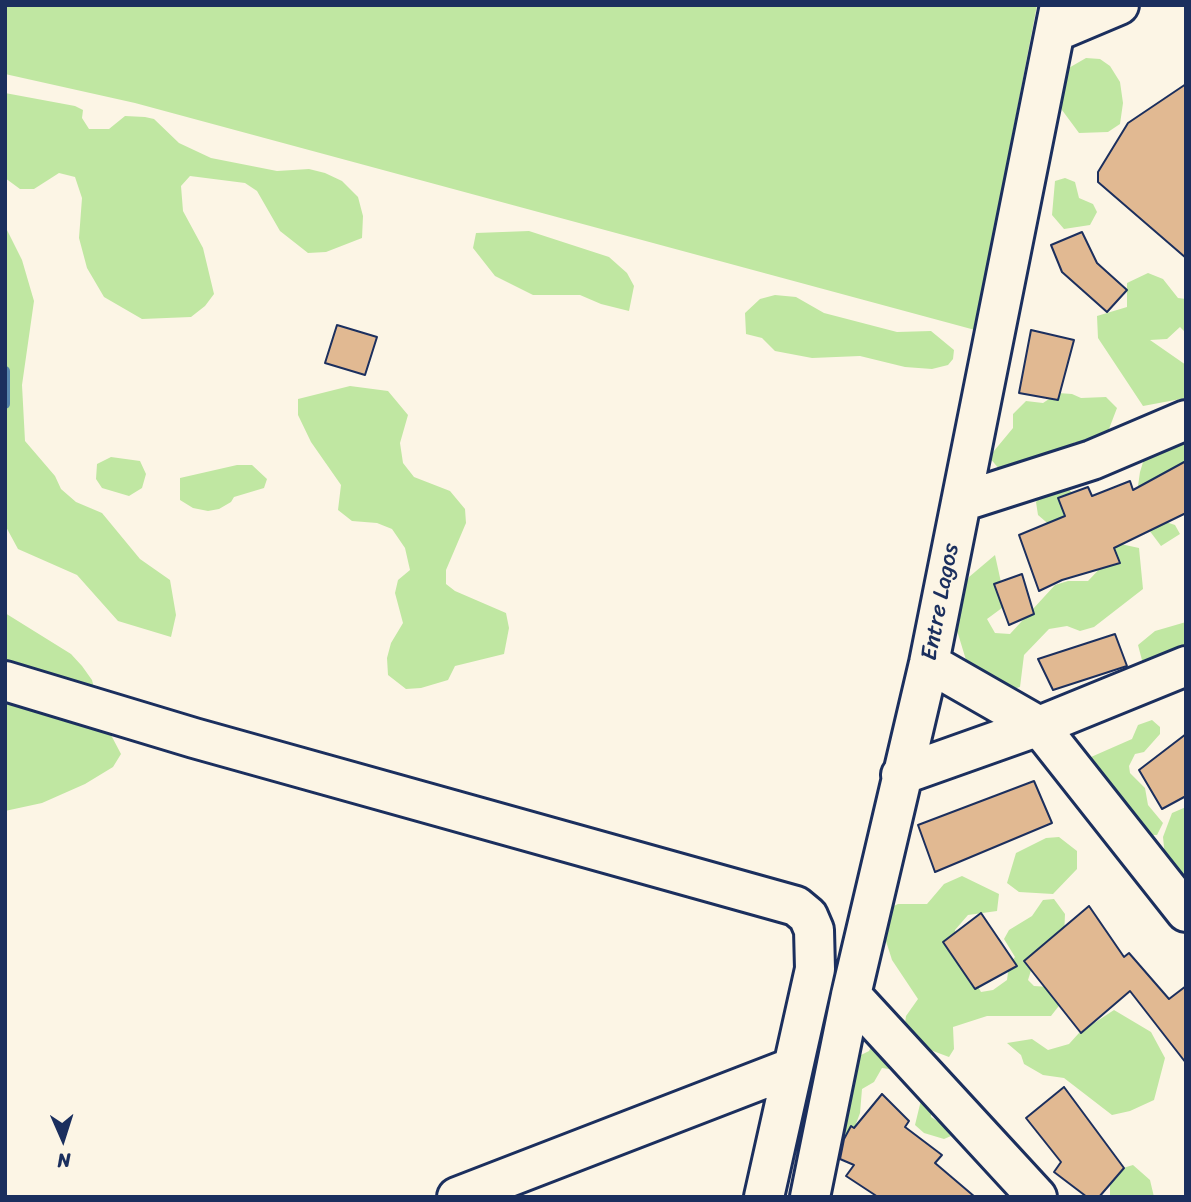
<!DOCTYPE html>
<style>
body{margin:0}
#map{position:relative;width:1191px;height:1202px;overflow:hidden;background:#fcf5e5;font-family:Sriracha,sans-serif}
canvas{display:block}
.frame{position:absolute;inset:0;border:7px solid #1b2f5e;pointer-events:none}
.north{position:absolute;left:28px;top:1104px;width:70px;height:70px;-webkit-text-stroke:5px #fcf5e5;paint-order:stroke;rotate:177deg;font-size:19px;font-weight:700;line-height:28px;text-align:center;color:#1b2f5e}
.north::after{content:'';display:block;margin:auto;width:24px;height:32px;background:#1b2f5e;clip-path:polygon(50% 0,100% 100%,50% 72%,0 100%)}
</style>
<div id="map">
<canvas width="1191" height="1202"></canvas>
<div class="frame"></div>
<div class="north">N</div>
</div>
<script>
const ctx = document.querySelector('canvas').getContext('2d');
ctx.lineJoin = 'round';
function paint(path, color) {
  ctx.fillStyle = color;
  ctx.fill(path, 'evenodd');
}
function toPath(rows) {
  const path = new Path2D();
  for (const r of rows) {
    path.moveTo(r[0], r[1]);
    for (let i = 2; i < r.length; i += 2) path.lineTo(r[i], r[i + 1]);
  }
  return path;
}
function stroke(path, color, width, dash) {
  ctx.strokeStyle = color;
  ctx.lineWidth = width;
  ctx.lineCap = dash ? 'butt' : 'round';
  ctx.setLineDash(dash || []);
  ctx.stroke(path);
}
function drawText(font, color, halo, rows, align = 'center') {
  ctx.font = font + ' Sriracha,sans-serif';
  ctx.lineWidth = 6;
  ctx.setLineDash([]);
  ctx.textBaseline = 'middle';
  ctx.strokeStyle = halo;
  ctx.fillStyle = color;
  for (const [text, x, y, turn = 0] of rows) {
    ctx.save();
    ctx.translate(x, y);
    ctx.rotate((+turn || 0) * Math.PI / 180);
    ctx.textAlign = isNaN(turn) ? turn : align;
    if (halo) ctx.strokeText(text, 0, 0);
    ctx.fillText(text, 0, 0);
    ctx.restore();
  }
}
paint(toPath([
 [5,5,1037,5,975,330,135,103,5,74],
 [1086,58,1100,59,1110,66,1120,82,1123,103,1120,124,1108,132,1079,133,1062,110,1059,98,1067,69],
 [5,93,75,106,83,110,82,118,89,129,109,129,125,116,145,117,154,119,179,143,211,158,277,171,309,169,325,173,342,181,358,197,363,216,362,238,326,252,308,253,280,231,257,191,245,183,190,176,181,186,183,211,203,248,214,294,205,306,191,317,142,319,104,297,87,268,79,238,82,198,75,177,59,173,34,189,20,189,5,178],
 [1065,178,1075,182,1079,198,1093,204,1097,212,1090,225,1064,229,1052,215,1055,181],
 [5,226,22,260,34,301,22,385,25,441,55,476,61,489,76,502,102,513,140,559,170,580,176,615,171,637,118,621,77,575,18,549,5,525],
 [529,231,609,257,627,273,634,286,629,311,601,304,580,295,533,295,495,276,473,248,476,233],
 [1148,273,1163,279,1178,298,1186,299,1186,333,1180,327,1167,339,1150,340,1186,365,1186,398,1143,406,1098,338,1097,316,1127,307,1127,283],
 [775,295,796,297,824,313,897,332,931,331,954,350,953,359,948,365,932,369,905,367,860,356,812,358,775,351,762,338,746,334,745,313,760,299],
 [350,386,388,391,408,415,400,443,403,463,414,477,450,491,465,509,466,523,446,570,446,584,455,591,506,613,509,628,504,654,455,666,448,680,421,688,406,689,388,675,387,658,391,643,403,623,395,593,398,580,410,570,405,548,392,529,377,523,352,521,338,510,341,485,311,442,298,415,298,399],
 [1058,393,1072,394,1081,398,1106,397,1117,408,1104,442,1075,442,1055,458,1000,470,989,457,1013,428,1013,414,1026,401,1043,403],
 [1186,431,1186,472,1166,522,1175,525,1180,534,1161,546,1146,526,1137,493,1140,472,1144,459],
 [111,457,140,461,146,474,142,488,129,496,102,488,96,479,97,464],
 [237,465,252,465,267,479,264,488,234,497,231,502,219,509,208,511,193,508,180,500,180,478],
 [1067,488,1077,497,1077,512,1052,527,1038,515,1036,502,1045,489],
 [1116,543,1139,548,1143,589,1094,627,1080,631,1067,626,1049,629,1024,655,1020,687,999,693,964,677,966,660,952,614,969,577,995,555,1006,605,987,619,995,633,1010,634,1055,585,1068,581,1088,581,1107,561],
 [5,613,71,654,82,666,92,680,101,716,121,754,113,767,85,784,42,803,5,811],
 [1186,622,1186,655,1143,664,1138,645,1155,631],
 [1152,720,1160,727,1160,734,1144,752,1135,754,1129,766,1130,773,1145,788,1148,805,1163,823,1157,835,1143,835,1115,811,1116,792,1092,766,1091,757,1132,739,1138,725],
 [1186,807,1186,889,1165,857,1163,837,1172,813],
 [1059,837,1077,851,1077,869,1053,894,1019,892,1007,883,1016,853,1046,838],
 [962,876,999,894,997,911,968,915,955,930,955,944,981,992,993,990,1007,980,1009,965,1015,957,1004,939,1009,930,1032,916,1043,900,1054,899,1065,914,1064,938,1033,964,1028,980,1034,986,1064,988,1065,998,1051,1016,987,1016,953,1027,954,1049,949,1057,925,1048,904,1031,906,1016,918,999,892,960,885,938,885,910,898,904,927,904,944,884],
 [1114,1010,1151,1032,1165,1058,1154,1100,1130,1111,1112,1115,1064,1078,1043,1075,1024,1064,1021,1055,1007,1043,1032,1039,1048,1050,1069,1044,1079,1033],
 [876,1036,887,1047,934,1076,931,1117,942,1124,951,1136,944,1139,924,1133,915,1125,922,1096,920,1084,903,1071,882,1068,874,1082,862,1089,860,1113,850,1140,837,1134,843,1119,839,1096,846,1071,853,1059,869,1051],
 [1133,1165,1150,1180,1154,1197,1110,1197,1110,1172]
]), '#c0e7a2');
stroke(toPath([
 [5,371,5,404]
]), '#5987ae', 10);
const building = toPath([
 [1186,84,1186,258,1098,182,1098,172,1128,123,1186,84],
 [1082,232,1097,263,1127,290,1107,312,1062,272,1051,245,1082,232],
 [337,325,377,337,365,375,325,363,337,325],
 [1031,330,1074,340,1058,400,1019,393,1031,330],
 [1186,461,1186,513,1114,548,1120,563,1062,580,1039,591,1019,535,1065,516,1058,498,1088,487,1092,496,1130,481,1133,490,1186,461],
 [1022,574,1034,614,1009,625,994,584,1022,574],
 [1115,634,1127,666,1053,690,1038,659,1115,634],
 [1186,734,1186,796,1162,809,1139,770,1186,734],
 [1034,781,1052,823,935,872,918,825,1034,781],
 [1089,906,1124,957,1129,953,1169,999,1186,986,1186,1063,1130,991,1081,1033,1024,961,1089,906],
 [981,913,1017,966,975,989,943,942,981,913],
 [1064,1087,1124,1168,1099,1197,1087,1197,1054,1172,1061,1162,1026,1118,1064,1087],
 [882,1094,909,1121,905,1127,942,1155,935,1163,975,1197,878,1197,846,1176,854,1165,840,1159,844,1139,851,1126,854,1128,882,1094]
]);
paint(building, '#e1b992');
stroke(building, '#1b2f5e', 2);
const minor = toPath([
 [1055,32,1119,5],
 [961,502,1092,460,1186,420],
 [929,663,1039,726,1186,912],
 [5,681,194,738,796,906,808,916,814,930,815,969,764,1197],
 [901,775,1039,726,1186,666],
 [851,995,1037,1197],
 [457,1197,791,1068],
 [810,1197,851,995,929,663,1060,5]
]);
stroke(minor, '#1b2f5e', 44);
stroke(minor, '#fcf5e5', 38);
drawText('23px', '#1b2f5e', '#fcf5e5', [
 ["Entre Lagos",941,602,-79]
]);
</script>
